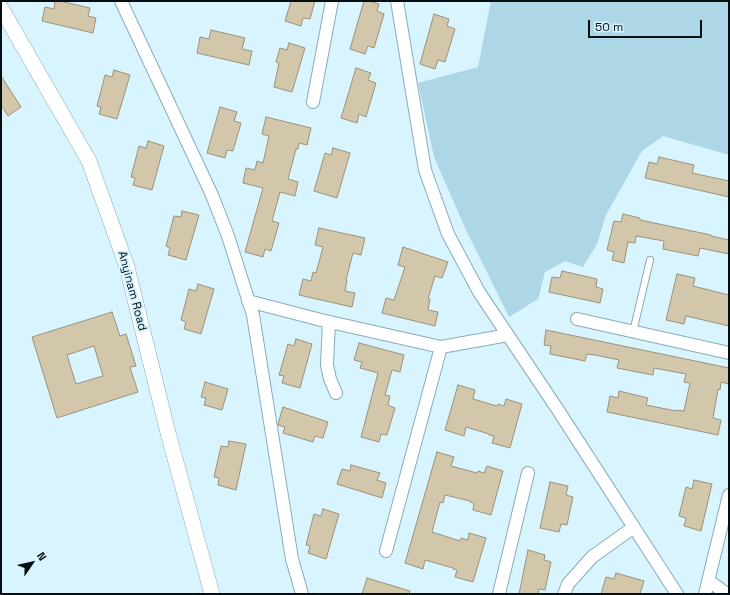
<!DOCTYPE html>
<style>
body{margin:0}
#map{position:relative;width:730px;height:595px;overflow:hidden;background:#d8f4ff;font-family:"Space Grotesk",sans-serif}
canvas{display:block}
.frame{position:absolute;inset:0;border:2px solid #030e13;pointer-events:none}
.north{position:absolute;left:12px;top:543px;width:40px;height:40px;-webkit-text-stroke:3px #d8f4ff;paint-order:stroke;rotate:56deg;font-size:11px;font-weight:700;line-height:16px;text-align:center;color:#030e13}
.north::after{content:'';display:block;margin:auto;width:14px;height:18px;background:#030e13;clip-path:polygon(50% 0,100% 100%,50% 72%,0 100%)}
.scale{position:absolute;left:588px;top:20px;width:114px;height:18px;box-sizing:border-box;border:2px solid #030e13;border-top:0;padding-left:5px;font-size:12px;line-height:14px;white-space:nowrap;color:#030e13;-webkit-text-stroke:3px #d8f4ff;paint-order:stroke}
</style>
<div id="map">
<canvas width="730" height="595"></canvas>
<div class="frame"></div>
<div class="north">N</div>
<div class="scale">50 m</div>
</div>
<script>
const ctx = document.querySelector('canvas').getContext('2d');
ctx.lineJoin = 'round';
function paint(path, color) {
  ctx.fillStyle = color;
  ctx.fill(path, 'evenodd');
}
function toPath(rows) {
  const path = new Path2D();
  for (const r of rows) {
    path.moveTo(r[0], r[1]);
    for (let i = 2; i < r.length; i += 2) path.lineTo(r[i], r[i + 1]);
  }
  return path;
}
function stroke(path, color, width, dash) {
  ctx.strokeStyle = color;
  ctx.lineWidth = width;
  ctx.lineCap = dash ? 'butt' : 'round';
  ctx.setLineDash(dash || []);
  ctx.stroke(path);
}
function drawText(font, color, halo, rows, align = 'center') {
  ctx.font = font + ' "Space Grotesk",sans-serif';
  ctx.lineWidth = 4;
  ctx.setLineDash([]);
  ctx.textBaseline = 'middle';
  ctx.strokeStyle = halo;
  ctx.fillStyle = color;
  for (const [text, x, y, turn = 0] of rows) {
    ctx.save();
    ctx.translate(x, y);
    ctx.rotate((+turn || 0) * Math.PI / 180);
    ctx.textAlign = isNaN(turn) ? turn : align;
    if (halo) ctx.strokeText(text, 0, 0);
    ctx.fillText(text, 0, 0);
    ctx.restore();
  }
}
paint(toPath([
 [491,1,729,1,729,155,663,136,642,151,606,215,597,244,583,267,565,261,545,272,538,299,509,317,465,228,434,157,418,83,478,67]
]), '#add7e7');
const building = toPath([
 [55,1,60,1,90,8,88,16,96,18,93,33,42,21,45,7,54,9,55,1],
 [291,1,315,1,310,19,303,18,301,26,285,21,291,1],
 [364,1,369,1,379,4,377,11,384,14,374,48,368,46,365,54,350,49,364,1],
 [434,14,449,19,447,26,455,29,445,62,438,60,435,69,420,64,434,14],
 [211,30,245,38,242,49,252,51,249,65,197,53,200,37,209,39,211,30],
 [289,43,305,48,292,92,274,87,279,63,276,62,280,48,287,50,289,43],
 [356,68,371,73,368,80,376,83,366,117,359,114,357,123,341,118,356,68],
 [114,70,130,75,117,119,99,114,101,107,97,106,105,75,112,77,114,70],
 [1,76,21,107,8,116,1,105,1,76],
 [220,107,237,112,234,121,241,123,233,151,227,150,225,158,207,153,220,107],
 [266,117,311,128,307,145,299,143,298,149,296,149,288,179,298,182,295,196,280,192,272,221,279,223,271,251,265,249,263,257,245,252,263,188,243,183,246,168,255,170,257,161,263,163,269,136,262,134,266,117],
 [148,141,164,146,152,190,133,185,135,178,131,177,139,146,146,148,148,141],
 [333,148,350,153,337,198,314,191,325,153,331,155,333,148],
 [659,157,694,165,692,173,729,181,729,197,645,178,649,162,657,164,659,157],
 [182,211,199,215,186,260,168,255,170,248,166,246,174,216,181,217,182,211],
 [623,214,640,218,640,220,711,235,711,236,729,240,729,254,700,248,698,256,663,249,664,241,636,236,635,243,628,242,624,263,612,260,614,252,607,250,614,221,621,222,623,214],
 [319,228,365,238,361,255,353,253,346,280,347,280,345,291,355,293,352,307,299,295,303,279,311,281,313,272,316,273,323,247,315,245,319,228],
 [403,247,448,262,442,278,435,276,428,299,430,299,428,310,438,312,435,326,382,313,386,298,394,300,405,267,398,265,403,247],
 [562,271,597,279,596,287,603,289,600,303,549,292,552,277,560,278,562,271],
 [677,274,695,278,693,286,729,295,729,326,686,316,684,324,666,320,677,274],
 [198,284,214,289,201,334,184,329,186,322,181,320,189,289,196,291,198,284],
 [112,312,120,336,126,334,136,366,130,367,138,392,57,418,32,337,112,312],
 [94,346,103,376,76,384,67,355,94,346],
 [546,330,729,368,729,384,721,382,720,390,718,389,713,418,721,420,718,435,607,412,610,396,618,398,619,391,648,398,646,405,676,411,676,410,684,411,690,383,684,382,686,374,654,368,653,375,617,368,619,360,595,355,587,354,585,361,550,354,551,346,544,345,546,330],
 [296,339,312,344,300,388,282,383,284,376,279,375,288,344,294,346,296,339],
 [359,343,404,355,400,372,392,370,385,395,390,396,388,405,395,408,387,435,381,434,379,442,361,437,378,373,360,368,362,362,354,360,359,343],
 [205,382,228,389,222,410,204,405,206,398,201,397,205,382],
 [458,385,475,390,473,399,497,406,498,404,504,406,506,399,522,404,510,448,492,443,494,436,489,435,489,434,466,427,464,436,445,430,458,385],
 [283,407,328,422,323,438,315,436,313,442,283,433,285,427,278,425,278,424,283,407],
 [229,441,246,444,236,490,218,485,219,478,214,477,221,446,228,447,229,441],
 [437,452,454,457,451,466,477,473,478,471,484,473,487,466,503,471,491,515,473,510,474,503,470,502,470,501,445,495,443,503,440,502,432,532,460,541,461,538,468,540,469,533,486,538,473,582,455,577,457,570,453,569,453,568,425,560,423,569,405,563,437,452],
 [351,465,380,473,377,480,386,483,382,498,337,484,342,469,350,471,351,465],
 [694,480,712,484,701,531,684,526,686,518,679,516,686,487,692,489,694,480],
 [550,482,568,486,566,495,573,497,567,525,561,524,559,532,540,528,550,482],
 [323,509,339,514,326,559,308,553,310,546,306,545,314,514,321,516,323,509],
 [528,550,545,555,544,560,551,562,545,590,539,589,538,594,519,594,528,550],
 [616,573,644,581,640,594,601,594,606,577,614,579,616,573],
 [367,578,410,591,409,594,362,594,367,578]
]);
paint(building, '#d2c7aa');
stroke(building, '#9c9176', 1);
const service = toPath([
 [633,332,650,260]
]);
const minor = toPath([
 [121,1,212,195,228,236,253,315,292,559,302,594],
 [397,1,425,170,448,234,479,292,558,410,677,594],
 [313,102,332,1],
 [248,301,321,320,441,347,508,335],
 [577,319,729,353],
 [329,322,327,365,330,379,336,393],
 [386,551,441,347],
 [709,581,727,594],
 [499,594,528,473],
 [564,594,568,584,592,557,634,527],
 [705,594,729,495]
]);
const tertiary = toPath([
 [1,8,89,161,127,267,167,429,212,594]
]);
stroke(service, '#89abb7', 8);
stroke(minor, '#89abb7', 14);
stroke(tertiary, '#89abb7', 16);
stroke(service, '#fff', 6);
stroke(minor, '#fff', 12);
stroke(tertiary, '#fff', 15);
drawText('12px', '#030e13', '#d8f4ff', [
 ["Anyinam Road",132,291,75]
]);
</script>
